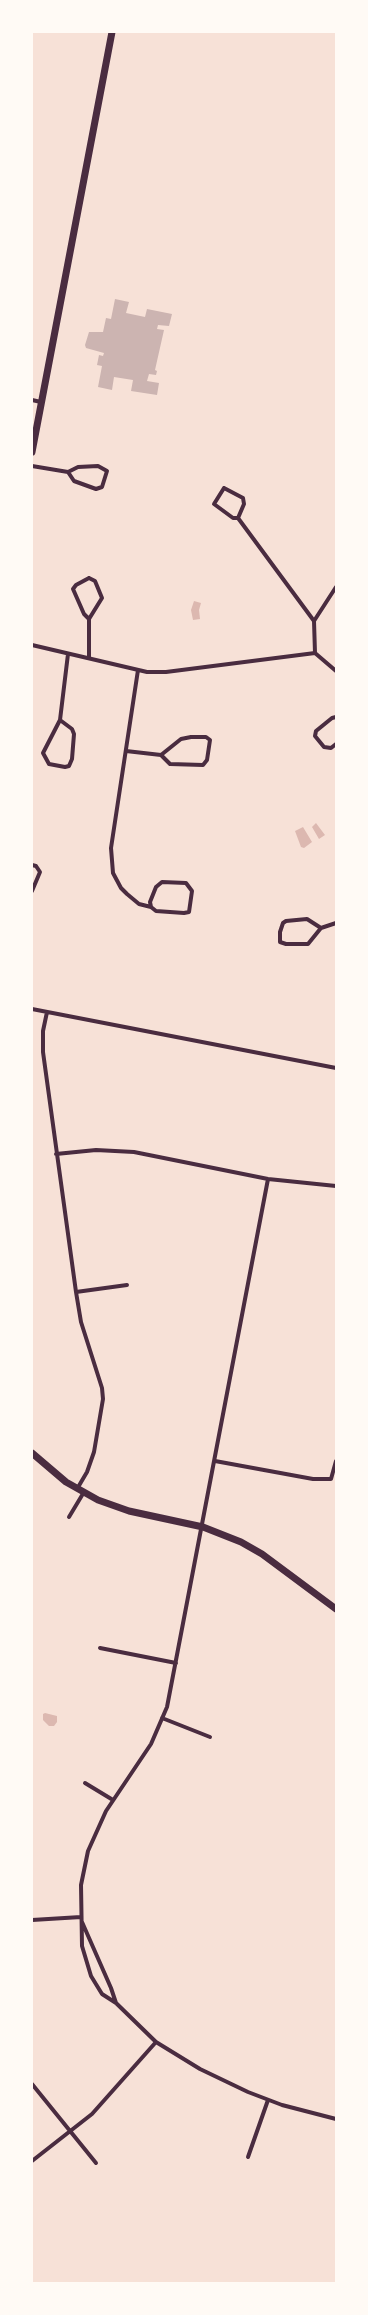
<!DOCTYPE html>
<style>
body{margin:0}
#map{position:relative;width:368px;height:2315px;overflow:hidden;background:#f7e1d7;font-family:Montserrat,sans-serif}
canvas{display:block}
.frame{position:absolute;inset:0;border:33px solid #fffaf5;pointer-events:none}
</style>
<div id="map">
<canvas width="368" height="2315"></canvas>
<div class="frame"></div>
</div>
<script>
const ctx = document.querySelector('canvas').getContext('2d');
ctx.lineJoin = 'round';
function paint(path, color) {
  ctx.fillStyle = color;
  ctx.fill(path, 'evenodd');
}
function toPath(rows) {
  const path = new Path2D();
  for (const r of rows) {
    path.moveTo(r[0], r[1]);
    for (let i = 2; i < r.length; i += 2) path.lineTo(r[i], r[i + 1]);
  }
  return path;
}
function stroke(path, color, width, dash) {
  ctx.strokeStyle = color;
  ctx.lineWidth = width;
  ctx.lineCap = dash ? 'butt' : 'round';
  ctx.setLineDash(dash || []);
  ctx.stroke(path);
}
paint(toPath([
 [194,601,201,603,199,610,200,619,193,620,191,610],
 [316,823,325,835,319,839,312,827],
 [303,827,312,842,304,848,301,847,295,831],
 [45,1713,57,1716,57,1722,54,1726,49,1726,43,1720,43,1714]
]), '#dcb8b0');
paint(toPath([
 [115,299,129,302,126,313,145,317,147,309,172,314,169,326,158,325,157,329,164,330,155,370,157,371,156,375,149,374,147,381,159,383,157,395,131,391,133,380,114,377,112,390,98,387,102,366,97,365,99,355,103,356,104,353,86,348,85,345,89,332,103,332,106,318,111,319]
]), '#ccb4b1');
stroke(toPath([
 [32,400,41,402],
 [32,466,68,472,78,467,98,466,107,471,102,487,96,489,74,481,68,472],
 [224,488,243,498,244,504,238,518,233,518,214,504,224,488],
 [238,518,314,621,315,653],
 [89,578,95,581,102,598,89,619,84,614,73,589,76,585,89,578],
 [89,619,89,658],
 [314,621,336,587],
 [32,645,147,672,166,672,315,653,336,671],
 [138,670,111,848,113,873,121,888,127,894,139,904,151,907,156,911,184,913,189,912,192,891,186,883,162,882,156,887,150,902,151,907],
 [336,717,332,718,316,731,315,736,324,747,331,748,336,744],
 [60,720,72,729,74,734,72,759,69,766,65,767,49,764,43,753,60,720,68,654],
 [191,737,206,737,210,740,207,760,203,765,170,764,161,755,181,739,191,737],
 [126,751,161,755],
 [32,865,36,866,40,872,32,891],
 [307,919,321,928,308,944,286,944,280,942,280,932,283,923,286,921,307,919],
 [321,928,336,923],
 [32,1009,336,1068],
 [47,1012,43,1031,43,1052,76,1292,81,1322,102,1388,103,1399,94,1452,87,1472,77,1489],
 [56,1154,96,1150,134,1152,268,1179,336,1186],
 [268,1179,167,1707,151,1744,106,1811,88,1851,81,1885,82,1946,91,1976,102,1994,116,2003,156,2042,200,2069,248,2092,282,2105,336,2119],
 [76,1292,127,1285],
 [215,1461,313,1479,331,1479,336,1461],
 [69,1517,84,1492],
 [100,1648,176,1663],
 [162,1718,210,1737],
 [85,1783,113,1800],
 [32,1920,81,1917],
 [82,1922,111,1988,116,2003],
 [32,2084,96,2163],
 [248,2157,268,2100],
 [32,2161,92,2114,156,2042]
]), '#4a2c40', 4);
stroke(toPath([
 [32,452,112,32],
 [32,1453,66,1482,98,1500,129,1511,203,1527,241,1542,262,1554,336,1609]
]), '#4a2c40', 7);
</script>
